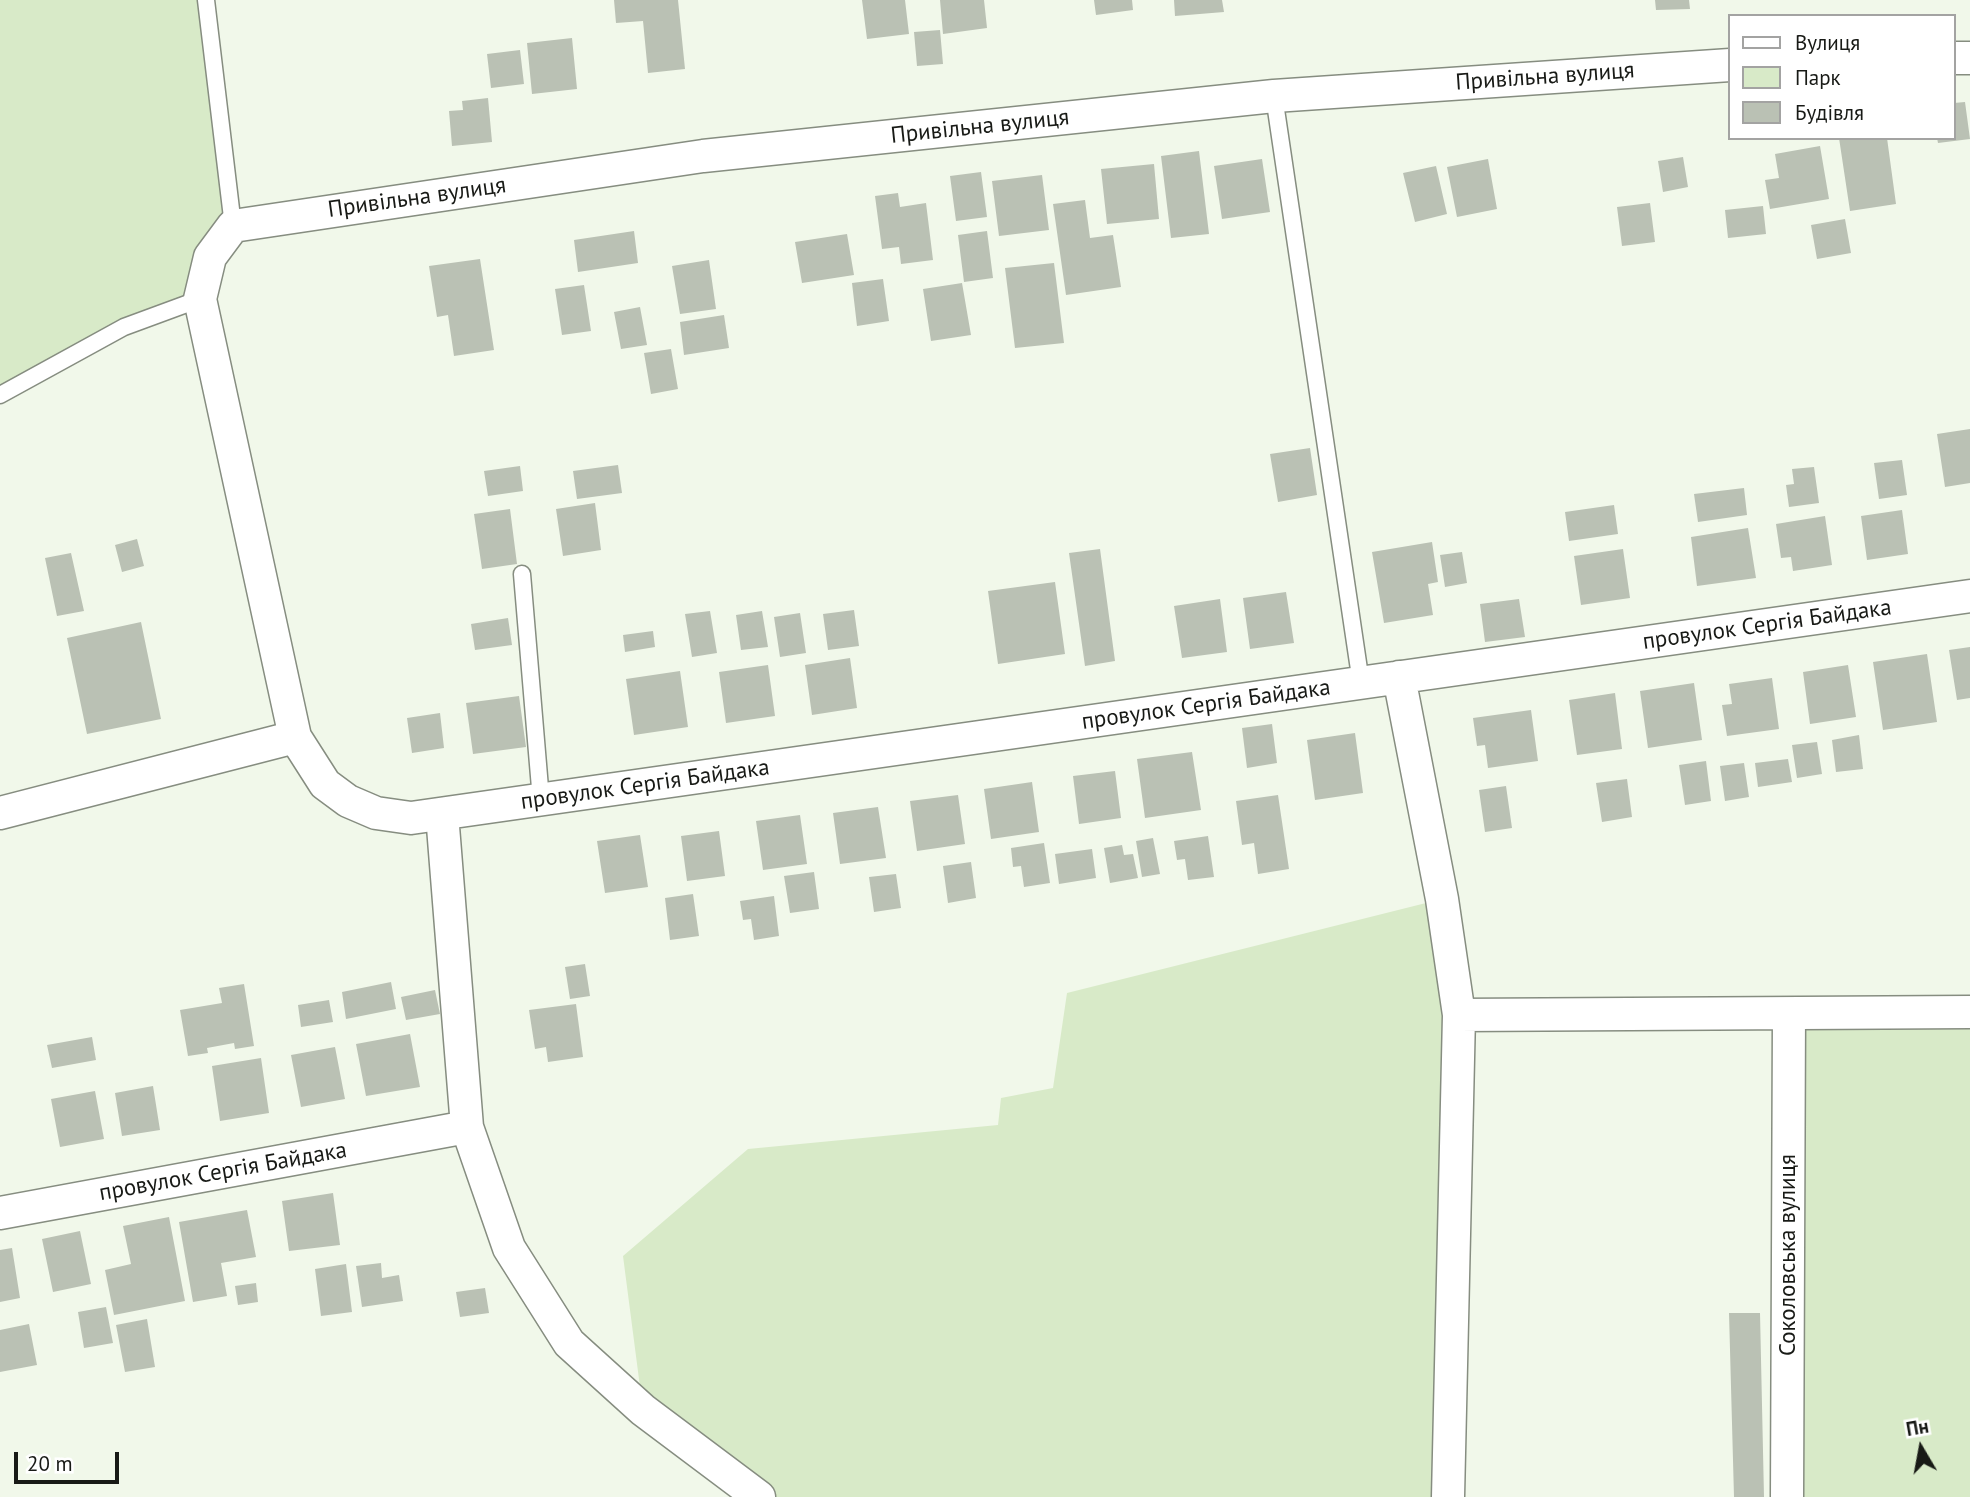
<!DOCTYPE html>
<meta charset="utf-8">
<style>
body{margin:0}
#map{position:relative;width:1970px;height:1497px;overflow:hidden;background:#f1f8ea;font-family:"PT Sans",sans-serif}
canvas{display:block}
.legend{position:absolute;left:1728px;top:14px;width:228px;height:126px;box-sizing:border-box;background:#fff;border:2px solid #a3a3a2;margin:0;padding:9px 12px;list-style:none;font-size:21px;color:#181a16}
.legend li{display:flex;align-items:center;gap:14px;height:35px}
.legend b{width:35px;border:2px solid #a3a3a2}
.north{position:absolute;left:1886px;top:1413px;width:70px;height:70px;-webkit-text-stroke:5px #fff;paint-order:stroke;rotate:350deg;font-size:19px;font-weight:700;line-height:28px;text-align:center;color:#181a16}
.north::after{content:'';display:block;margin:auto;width:24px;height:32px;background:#181a16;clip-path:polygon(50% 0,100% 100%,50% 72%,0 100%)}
.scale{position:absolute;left:14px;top:1452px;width:105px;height:32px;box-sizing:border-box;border:4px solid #181a16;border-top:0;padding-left:9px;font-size:21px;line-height:24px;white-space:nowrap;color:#181a16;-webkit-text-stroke:5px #fff;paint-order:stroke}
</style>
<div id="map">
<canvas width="1970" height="1497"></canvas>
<ul class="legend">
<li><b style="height:9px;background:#fff"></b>Вулиця</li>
<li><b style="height:19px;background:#d8eac8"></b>Парк</li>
<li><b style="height:19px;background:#bac1b4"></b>Будівля</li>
</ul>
<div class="north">Пн</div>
<div class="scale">20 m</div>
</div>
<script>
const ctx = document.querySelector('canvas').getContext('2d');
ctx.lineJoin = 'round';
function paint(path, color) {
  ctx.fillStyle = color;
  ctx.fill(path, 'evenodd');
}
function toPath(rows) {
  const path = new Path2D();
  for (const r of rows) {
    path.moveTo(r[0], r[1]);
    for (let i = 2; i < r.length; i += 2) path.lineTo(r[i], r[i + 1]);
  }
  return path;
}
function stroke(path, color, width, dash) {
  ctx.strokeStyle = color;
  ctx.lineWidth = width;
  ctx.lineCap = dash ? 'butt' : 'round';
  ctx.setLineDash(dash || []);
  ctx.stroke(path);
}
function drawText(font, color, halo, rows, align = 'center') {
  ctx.font = font + ' "PT Sans",sans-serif';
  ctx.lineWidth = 6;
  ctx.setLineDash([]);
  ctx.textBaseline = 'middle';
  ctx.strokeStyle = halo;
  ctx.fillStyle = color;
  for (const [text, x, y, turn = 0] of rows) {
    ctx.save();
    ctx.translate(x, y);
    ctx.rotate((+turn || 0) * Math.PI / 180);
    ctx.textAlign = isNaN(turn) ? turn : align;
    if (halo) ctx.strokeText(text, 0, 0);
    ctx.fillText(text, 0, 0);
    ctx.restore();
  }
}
paint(toPath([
 [0,0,206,0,233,226,200,299,124,327,0,395],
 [1442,899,1448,1497,759,1497,643,1410,623,1256,748,1149,998,1125,1001,1098,1053,1088,1067,993],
 [1970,1012,1970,1497,1787,1497,1789,1014]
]), '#d8eac8');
paint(toPath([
 [614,0,678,0,685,69,648,73,643,21,616,23],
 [862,0,905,0,909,34,867,39],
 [940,0,984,0,987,28,943,34],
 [1094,0,1132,0,1133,10,1096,15],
 [1174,0,1222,0,1224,12,1175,16],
 [1655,0,1689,0,1690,9,1656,10],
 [940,30,943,64,917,66,914,32],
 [572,38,577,89,532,94,527,43],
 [520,50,524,84,491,88,487,54],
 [488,98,492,142,452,146,449,111,463,110,462,101],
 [1965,102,1970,139,1938,143,1937,138,1954,138,1954,103],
 [1839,138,1887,138,1896,204,1850,211],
 [1820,146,1829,199,1770,209,1765,180,1779,178,1775,154],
 [1199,151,1209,234,1171,238,1161,156],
 [1683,157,1688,187,1663,192,1658,161],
 [1262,159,1270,212,1222,219,1214,166],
 [1488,159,1497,209,1457,217,1447,167],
 [1154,164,1159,219,1107,224,1101,169],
 [1436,166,1447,214,1415,222,1403,173],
 [981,172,987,217,956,221,950,176],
 [1042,175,1049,230,999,236,992,181],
 [898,193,900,207,926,203,933,260,901,264,899,247,882,249,875,196],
 [1085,200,1090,238,1113,235,1121,287,1066,295,1053,204],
 [1650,203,1655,242,1622,246,1617,207],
 [1763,206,1766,234,1728,238,1725,210],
 [1845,219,1851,253,1817,259,1811,225],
 [634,231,638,263,578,272,574,240],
 [987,231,993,278,964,282,958,235],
 [847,234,854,275,802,283,795,242],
 [480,259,494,350,454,356,448,315,437,317,429,266],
 [709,260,716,309,680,314,672,266],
 [1054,263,1064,343,1015,348,1005,268],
 [883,279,889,321,857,326,852,283],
 [962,283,971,335,931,341,923,289],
 [584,285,591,331,562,335,555,289],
 [640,307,647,345,621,349,614,312],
 [724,315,729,348,684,355,680,322],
 [671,349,678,389,651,394,644,353],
 [1970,429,1970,483,1945,487,1937,434],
 [1310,448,1317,495,1278,502,1270,454],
 [1902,460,1907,495,1879,499,1874,463],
 [618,465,622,493,577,499,573,471],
 [520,466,523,491,488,496,484,471],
 [1814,467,1819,503,1789,507,1786,485,1794,484,1792,469],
 [1744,488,1747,515,1698,522,1694,494],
 [595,503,601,550,563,556,556,509],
 [1614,505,1618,534,1569,541,1565,512],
 [510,509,517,564,482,569,474,514],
 [1902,510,1908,554,1867,560,1861,516],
 [1825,516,1832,565,1793,571,1791,557,1781,558,1776,524],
 [1748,528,1756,578,1697,586,1691,537],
 [137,539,144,566,122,572,115,545],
 [1432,542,1438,582,1428,584,1433,615,1384,623,1372,552],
 [1100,549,1115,661,1085,666,1069,553],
 [1623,549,1630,598,1581,605,1574,556],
 [1462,552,1467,583,1445,587,1440,555],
 [71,553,84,611,57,616,45,558],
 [1055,582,1065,654,998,664,988,591],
 [1286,592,1294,643,1250,649,1243,598],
 [1220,599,1227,652,1182,658,1174,606],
 [1519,599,1525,637,1485,642,1480,604],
 [854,610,859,646,828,650,823,614],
 [710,611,717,653,692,657,685,614],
 [762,611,768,647,741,650,736,615],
 [800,613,806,653,780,657,774,617],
 [508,618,512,645,475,650,471,624],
 [141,622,161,719,87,734,67,638],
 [653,631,655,647,625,652,623,635],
 [1970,647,1970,698,1957,700,1949,650],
 [1927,654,1937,722,1883,730,1873,662],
 [850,658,857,708,812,715,805,665],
 [768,665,775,716,726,723,719,672],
 [1848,665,1856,717,1810,724,1803,672],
 [680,671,688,727,634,735,626,679],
 [1772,678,1779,729,1727,736,1722,705,1732,704,1729,684],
 [1694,683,1702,740,1648,748,1640,691],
 [1615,693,1622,749,1577,755,1569,700],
 [519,696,526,747,473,754,466,703],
 [1531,710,1538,761,1488,768,1485,745,1477,746,1473,718],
 [440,713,444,748,412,753,407,718],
 [1272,724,1277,763,1247,768,1242,728],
 [1355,733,1363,793,1315,800,1307,740],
 [1859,735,1863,769,1836,772,1832,740],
 [1817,742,1822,774,1797,778,1792,745],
 [1192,752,1201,810,1145,818,1137,759],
 [1788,759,1792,782,1758,787,1755,763],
 [1706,761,1711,801,1685,805,1679,765],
 [1744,763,1749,797,1725,801,1720,766],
 [1115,771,1121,818,1079,824,1073,776],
 [1627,779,1632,817,1602,822,1596,783],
 [1032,782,1039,832,991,839,984,789],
 [1506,786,1512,828,1485,832,1479,790],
 [958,795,965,844,917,851,910,801],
 [1278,795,1289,869,1258,874,1254,843,1242,845,1236,801],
 [878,807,886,858,840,864,833,813],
 [800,815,807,864,763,870,756,821],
 [719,831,725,876,687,881,681,836],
 [640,835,648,887,605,893,597,841],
 [1208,836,1214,877,1188,880,1185,859,1177,860,1174,841],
 [1153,838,1160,874,1142,877,1136,841],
 [1044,843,1050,883,1024,887,1021,866,1013,867,1011,848],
 [1122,845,1124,855,1133,854,1138,878,1110,883,1104,848],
 [1092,849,1096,878,1059,884,1055,854],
 [971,862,976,898,948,903,943,866],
 [814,872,819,909,790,913,784,876],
 [896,874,901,908,874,912,869,877],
 [693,894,699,936,670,940,665,898],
 [774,896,779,936,754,940,751,919,743,920,740,901],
 [585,964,590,996,570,999,565,967],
 [391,982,396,1009,346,1019,342,992],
 [244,984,254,1046,235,1049,234,1043,207,1048,208,1053,188,1056,180,1010,222,1003,219,988],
 [435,990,440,1014,406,1020,401,997],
 [329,1000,333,1022,301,1027,298,1005],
 [576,1004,583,1057,548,1062,546,1047,535,1049,529,1010],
 [410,1034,420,1087,366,1096,356,1044],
 [92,1037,96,1060,52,1068,47,1045],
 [335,1047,345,1099,301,1107,291,1055],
 [261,1058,269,1113,220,1121,212,1066],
 [153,1086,160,1130,122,1136,115,1093],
 [95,1091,104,1139,60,1147,51,1099],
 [333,1193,340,1245,289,1251,282,1201],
 [247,1210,256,1257,221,1263,227,1296,193,1302,179,1222],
 [169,1217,185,1301,114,1315,105,1270,131,1264,123,1226],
 [80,1231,91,1284,53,1292,42,1239],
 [12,1248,20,1298,0,1302,0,1250],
 [381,1263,382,1278,399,1275,403,1301,362,1307,356,1266],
 [346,1264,352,1312,321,1316,315,1269],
 [256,1283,258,1302,238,1305,235,1286],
 [485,1288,489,1313,460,1317,456,1292],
 [106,1307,113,1343,84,1348,78,1312],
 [1729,1313,1760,1313,1764,1497,1734,1497],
 [147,1319,155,1367,125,1372,116,1325],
 [29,1324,37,1365,0,1372,0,1330]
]), '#bac1b4');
const lane = toPath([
 [206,0,233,226],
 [1274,96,1361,683],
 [0,395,124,327,200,299],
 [522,574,541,800]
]);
const street = toPath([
 [1954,58,1970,58],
 [1399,677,1442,899,1459,1015,1448,1497],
 [295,737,200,299,210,257,233,226,703,156,1274,96,1730,65],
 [0,813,295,737,325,784,348,801,376,813,411,818,1970,596],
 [442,814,467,1127,509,1248,569,1343,643,1410,759,1497],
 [1459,1015,1970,1012],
 [0,1213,467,1127],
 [1787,1497,1789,1014]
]);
stroke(lane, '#868d80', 19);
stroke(street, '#868d80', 35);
stroke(lane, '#fff', 16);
stroke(street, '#fff', 32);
drawText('23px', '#181a16', '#fff', [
 ["Привільна вулиця",1545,77,-4],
 ["Привільна вулиця",980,127,-6],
 ["Привільна вулиця",417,198,-8],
 ["провулок Сергія Байдака",1767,625,-8],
 ["провулок Сергія Байдака",1206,705,-8],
 ["провулок Сергія Байдака",645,785,-8],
 ["провулок Сергія Байдака",223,1172,-10],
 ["Соколовська вулиця",1788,1255,-90]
]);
</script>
